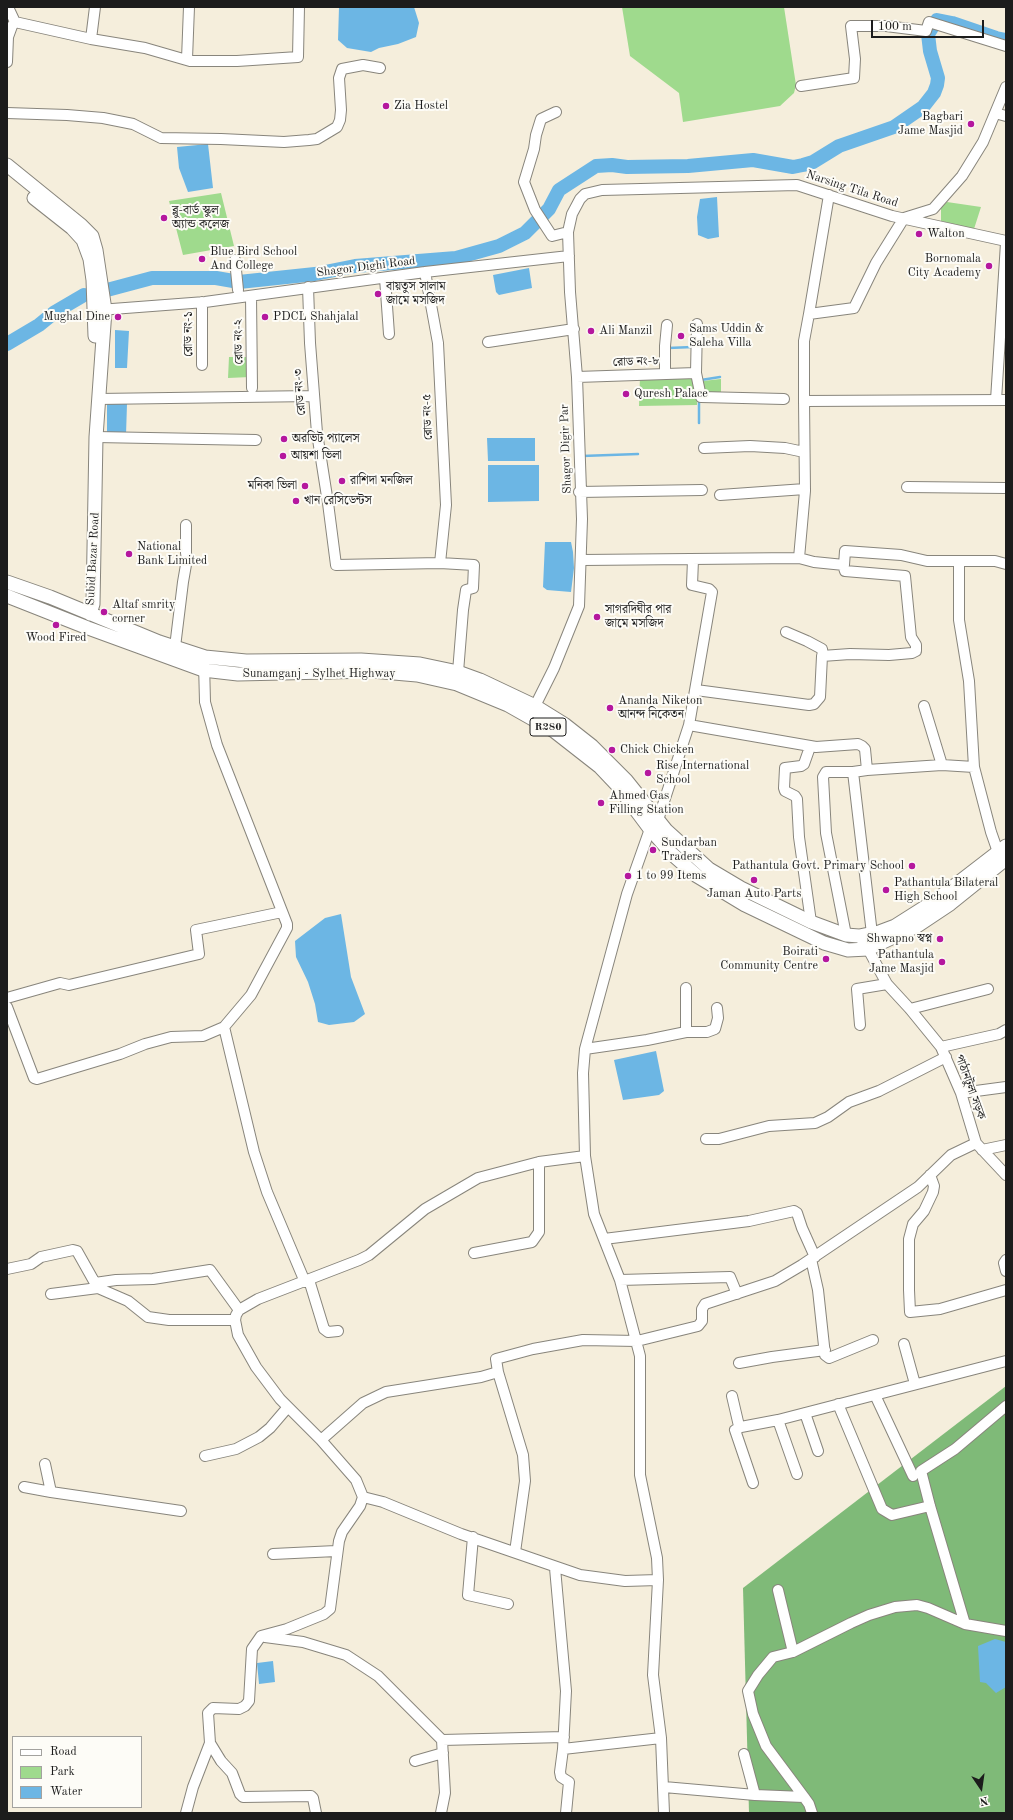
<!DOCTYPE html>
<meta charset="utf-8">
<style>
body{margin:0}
#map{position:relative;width:1013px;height:1820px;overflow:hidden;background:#f5eedc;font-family:"Old Standard TT",serif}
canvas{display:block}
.frame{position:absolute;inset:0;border:8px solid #1c1c1c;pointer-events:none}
.legend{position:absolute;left:12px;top:1736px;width:130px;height:72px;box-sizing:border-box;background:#fdfcf7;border:1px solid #a3a29f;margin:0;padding:5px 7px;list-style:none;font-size:12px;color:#1c1c1c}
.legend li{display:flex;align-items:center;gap:8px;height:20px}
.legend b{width:20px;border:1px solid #a3a29f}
.north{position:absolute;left:961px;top:1768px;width:40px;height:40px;-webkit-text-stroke:3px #fdfcf7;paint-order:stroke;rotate:167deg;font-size:11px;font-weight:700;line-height:16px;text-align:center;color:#1c1c1c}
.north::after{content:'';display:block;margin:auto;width:14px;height:18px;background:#1c1c1c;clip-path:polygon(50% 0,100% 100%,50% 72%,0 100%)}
.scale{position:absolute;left:871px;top:20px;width:113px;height:18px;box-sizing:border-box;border:2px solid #1c1c1c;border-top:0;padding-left:5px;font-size:12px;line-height:14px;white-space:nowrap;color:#1c1c1c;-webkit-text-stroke:3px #fdfcf7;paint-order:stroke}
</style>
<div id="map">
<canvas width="1013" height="1820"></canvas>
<div class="frame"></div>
<ul class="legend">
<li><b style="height:5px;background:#fff"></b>Road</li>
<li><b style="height:11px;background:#9fda8d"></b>Park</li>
<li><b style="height:11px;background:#6cb6e4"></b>Water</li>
</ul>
<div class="north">N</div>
<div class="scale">100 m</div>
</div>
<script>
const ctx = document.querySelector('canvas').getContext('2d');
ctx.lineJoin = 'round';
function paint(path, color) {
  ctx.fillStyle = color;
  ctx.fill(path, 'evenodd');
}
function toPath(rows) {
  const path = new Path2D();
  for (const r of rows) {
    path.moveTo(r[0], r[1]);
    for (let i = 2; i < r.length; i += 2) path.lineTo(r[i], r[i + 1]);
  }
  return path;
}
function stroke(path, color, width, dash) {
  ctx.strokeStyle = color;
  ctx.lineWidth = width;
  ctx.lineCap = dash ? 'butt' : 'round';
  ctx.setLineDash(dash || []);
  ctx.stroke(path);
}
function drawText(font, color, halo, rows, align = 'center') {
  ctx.font = font + ' "Old Standard TT","Noto Serif Bengali",serif';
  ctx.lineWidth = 4;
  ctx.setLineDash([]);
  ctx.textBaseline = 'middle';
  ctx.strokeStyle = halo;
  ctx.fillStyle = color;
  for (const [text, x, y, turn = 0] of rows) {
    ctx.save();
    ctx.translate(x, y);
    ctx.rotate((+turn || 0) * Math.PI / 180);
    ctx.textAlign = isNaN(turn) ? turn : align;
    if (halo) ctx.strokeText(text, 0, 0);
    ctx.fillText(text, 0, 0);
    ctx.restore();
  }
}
paint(toPath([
 [622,7,784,7,796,85,794,93,780,106,683,122,679,93,630,56],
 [221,193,234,246,183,255,169,201],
 [947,202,981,207,974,229,941,221,941,208],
 [229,357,250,357,250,377,228,378],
 [640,377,693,378,697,388,697,405,639,406],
 [721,379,721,395,703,395,703,381]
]), '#9fda8d');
paint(toPath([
 [1006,1386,1006,1813,749,1813,743,1588]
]), '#7fba78');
paint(toPath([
 [339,7,414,7,419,23,416,37,398,44,379,48,371,52,347,48,338,40],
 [208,144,213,188,188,192,179,168,177,147],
 [717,197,719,237,708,239,698,235,697,217,700,199],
 [529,268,532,288,499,295,496,292,493,275],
 [115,330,129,331,127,368,115,368],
 [107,403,127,404,126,435,107,434],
 [487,438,535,438,535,461,488,461],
 [488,465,539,465,539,501,488,502],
 [545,542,571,542,573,552,574,568,571,592,547,590,543,587],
 [341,914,351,977,365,1014,354,1022,329,1025,318,1022,315,1004,308,982,296,957,295,941,325,918],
 [656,1051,664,1091,659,1095,623,1100,614,1060],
 [995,1639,1006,1642,1006,1687,996,1693,986,1683,980,1682,978,1646],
 [273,1661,275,1682,259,1684,257,1663]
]), '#6cb6e4');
stroke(toPath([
 [699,343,719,342],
 [668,348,693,347],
 [701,380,720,377],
 [699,402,699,423],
 [582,456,638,454]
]), '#6cb6e4', 2.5);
stroke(toPath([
 [107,290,152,278,216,278,239,282,315,274,355,266,456,258,499,246,525,233,549,209,559,190,596,166,612,165,627,167,688,166,753,160,793,167,803,165,813,162,839,146,894,127,923,107,934,93,937,85,938,78,930,51,928,34,937,20,952,23,996,38,1006,40],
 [7,344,39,325,55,312,84,295]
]), '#6cb6e4', 14);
const minor = toPath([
 [8,7,15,22],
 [15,22,91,39,145,48,190,61,237,61,298,57,299,7],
 [91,39,95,7],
 [187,59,189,7],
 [7,62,8,37,12,26,15,22],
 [801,86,854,78,855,59,851,26,886,26,926,31,929,22,1006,46],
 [556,112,541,119,536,135,534,149,524,182,535,210,552,236,568,232],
 [7,113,67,115,103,118,133,124,161,138,221,139,284,142,309,140,317,139,337,127,340,120,341,110,339,78,342,69,363,65,380,68],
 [995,113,1006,116],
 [235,260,238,290],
 [425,272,438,343,446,505,440,563],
 [385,278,389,334],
 [308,287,310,343,317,433,328,503,336,565,440,563,474,565,473,588,466,590,463,610,458,672],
 [251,296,252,388],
 [99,310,205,302,425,272,569,256],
 [809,314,829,195],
 [488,342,574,329],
 [202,365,202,302],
 [696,373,697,324],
 [665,374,665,346,667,325],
 [577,377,696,373,701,397,784,399],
 [98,399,313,396],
 [996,400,1006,243],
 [804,401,804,341,809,314,854,308,876,263,904,218,933,209,962,176,983,142,1006,87],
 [96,437,256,440],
 [704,448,750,446,785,448,804,452],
 [907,487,1006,488],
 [579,492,702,490],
 [720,495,805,489],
 [799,558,805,491,804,401,1006,400],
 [582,560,799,558,814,562,844,565,845,551,901,555,927,561,995,561,1006,564],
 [959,561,959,620,969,681,974,767,991,832,998,852],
 [786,632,807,641,822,649,823,656],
 [175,647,183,582,187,559,186,553,186,525],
 [204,663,205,702,217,745,287,924,287,928,251,995,224,1027,254,1152,267,1192,305,1282],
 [696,690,809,705,814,704,820,697,822,656,850,654,889,655,912,653,916,651,916,645,911,637,905,576,845,571,843,565],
 [924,706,942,765],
 [532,712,554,668,579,606,582,519,577,377,570,292,568,232,572,214,580,199,585,194,602,190,797,185,892,216,1006,241],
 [689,725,816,747,858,744,862,746,865,749,867,770,853,772,872,934],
 [810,747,804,764,801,766,785,768,784,788,785,791,795,796,797,799,799,837,811,922],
 [867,770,942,765,974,767],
 [846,935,826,833,823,777,826,772,853,772],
 [859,936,868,949,887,984,910,1009,941,1047,961,1093,976,1143,1006,1175],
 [7,998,60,983,69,985,199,954,196,930,282,912],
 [7,1007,34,1078,37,1079,120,1054,145,1044,171,1037,203,1036,224,1027],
 [910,1009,988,989],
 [860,1025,857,989,887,984],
 [686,1032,707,1032,715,1029,718,1018,717,1008],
 [941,1047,999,1034,1006,1030],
 [585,1049,647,1040,686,1032,686,988],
 [961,1093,1006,1087],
 [706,1139,719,1139,769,1126,815,1123,828,1117,849,1102,879,1091,946,1057],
 [982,1150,1006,1145],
 [930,1175,934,1186,933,1192,924,1211,913,1224,909,1239,909,1290,910,1312,940,1309,1006,1290],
 [604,1239,749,1221,794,1211,797,1213,802,1228,815,1257],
 [474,1253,532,1242,539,1232,539,1162],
 [811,1259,818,1290,825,1355,829,1358,873,1340],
 [1006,1260,1004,1263,1006,1271],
 [7,1269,31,1264,41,1257,73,1250,77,1251,95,1283,116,1280,153,1279,210,1270,239,1310],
 [309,1280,324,1329,328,1332,338,1331],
 [620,1280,730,1277,737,1294],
 [51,1294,98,1288,128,1301,148,1317,169,1320,235,1320],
 [904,1344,915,1384],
 [739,1363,772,1357,825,1350],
 [875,1395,913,1476],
 [732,1396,739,1426,741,1427,778,1420,1006,1361],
 [838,1404,882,1509,892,1515,930,1506],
 [1006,1406,955,1449,921,1471,930,1506,965,1624,1006,1631],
 [805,1413,818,1451],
 [778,1420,797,1474],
 [741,1427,735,1430,753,1483],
 [321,1440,363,1403,386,1392,481,1377,498,1372],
 [205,1456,236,1449,259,1437,270,1428,288,1407],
 [45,1464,51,1492,181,1511],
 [24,1487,51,1492],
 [363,1497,383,1502,461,1534,580,1575,625,1581,658,1580],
 [473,1537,468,1595,508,1604],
 [515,1552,525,1481,523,1455,498,1372,496,1359,533,1349,583,1340,637,1341,698,1326,702,1321,702,1309,705,1304,775,1281,802,1265,918,1187,951,1155,976,1143],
 [273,1554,336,1551],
 [555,1568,566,1691,563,1749,560,1772,561,1777,569,1782,566,1813],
 [265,1637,303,1642,346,1655,378,1676,442,1740,445,1793,441,1813],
 [793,1652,851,1623,869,1615,895,1607,917,1605,928,1608,965,1624],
 [442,1740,564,1737],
 [210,1743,221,1761,232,1773,240,1794,243,1797,311,1796,313,1798,316,1813],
 [563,1749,661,1738],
 [415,1761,443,1753],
 [664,1787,755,1795,744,1754],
 [755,1795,804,1797,766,1746,753,1714,748,1691,758,1675,773,1657,793,1652,778,1590],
 [804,1797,809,1804,812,1813],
 [186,1813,193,1787,210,1743,208,1713,213,1708,239,1709,245,1706,249,1701,252,1649,261,1636,287,1629,324,1614,330,1609,339,1541,342,1532,360,1506,363,1497,356,1480,321,1440,280,1399,256,1367,238,1335,235,1320,236,1315,239,1310,258,1299,359,1260,369,1255,425,1209,478,1178,539,1162,585,1156],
 [664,1813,661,1738,653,1675,658,1580,657,1558,640,1475,640,1356,620,1280,594,1214,585,1156,583,1073,585,1049,627,894,650,829,658,820,689,725,712,592,709,589,692,585,693,560]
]);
const major = toPath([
 [7,165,81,225,92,236,96,250,105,310,96,437,93,604,90,614],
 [34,198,72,228,83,240,90,259,93,280,95,336],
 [7,582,50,597,159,642,205,657,246,661,361,660,420,664,458,672,480,680,535,706,564,724,592,746,626,780,666,830,709,869,741,888,811,922,846,935,859,936,879,932,895,926,936,900,1006,846],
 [7,596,88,628,203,670,238,674,372,671,394,673,417,675,457,684,508,705,554,731,600,767,618,786,650,829,672,854,697,876,745,905,824,943,848,950,868,949,917,926,950,904,1006,859]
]);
stroke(minor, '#88857c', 12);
stroke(major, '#88857c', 15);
stroke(minor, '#fff', 10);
stroke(major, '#fff', 13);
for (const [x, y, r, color] of [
 [386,106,4,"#b5179e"],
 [971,124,4,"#b5179e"],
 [164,218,4,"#b5179e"],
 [919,234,4,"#b5179e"],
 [202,259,4,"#b5179e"],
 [989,266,4,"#b5179e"],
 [378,294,4,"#b5179e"],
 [118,317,4,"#b5179e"],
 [265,317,4,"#b5179e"],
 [591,331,4,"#b5179e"],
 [681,336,4,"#b5179e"],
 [626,394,4,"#b5179e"],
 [284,439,4,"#b5179e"],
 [283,456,4,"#b5179e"],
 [342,481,4,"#b5179e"],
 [305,486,4,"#b5179e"],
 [296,501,4,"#b5179e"],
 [129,554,4,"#b5179e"],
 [104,612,4,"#b5179e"],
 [597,617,4,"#b5179e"],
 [56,625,4,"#b5179e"],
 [610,708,4,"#b5179e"],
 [612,750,4,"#b5179e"],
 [648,773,4,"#b5179e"],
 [601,803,4,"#b5179e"],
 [653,850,4,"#b5179e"],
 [912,866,4,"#b5179e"],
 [628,876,4,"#b5179e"],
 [754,880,4,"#b5179e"],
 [886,890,4,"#b5179e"],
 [940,939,4,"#b5179e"],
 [826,959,4,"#b5179e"],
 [942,962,4,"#b5179e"]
]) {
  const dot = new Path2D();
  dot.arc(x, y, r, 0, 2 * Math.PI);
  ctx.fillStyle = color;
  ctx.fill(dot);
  stroke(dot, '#fdfcf7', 1.5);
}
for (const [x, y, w] of [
 [548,727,36]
]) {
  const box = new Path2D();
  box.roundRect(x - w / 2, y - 9, w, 18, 3);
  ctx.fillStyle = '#fdfcf7';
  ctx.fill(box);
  stroke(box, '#1c1c1c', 1);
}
drawText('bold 11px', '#1c1c1c', null, [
 ["R280",548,727]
]);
drawText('12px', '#1c1c1c', '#fdfcf7', [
 ["Zia Hostel",394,106],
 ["Bagbari",963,117,"right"],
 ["Jame Masjid",963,131,"right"],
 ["ব্লু-বার্ড স্কুল",172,211],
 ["অ্যান্ড কলেজ",172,225],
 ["Walton",927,234],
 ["Blue Bird School",210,252],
 ["And College",210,266],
 ["Bornomala",981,259,"right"],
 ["City Academy",981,273,"right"],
 ["বায়তুস সালাম",386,287],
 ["জামে মসজিদ",386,301],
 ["Mughal Dine",110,317,"right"],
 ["PDCL Shahjalal",273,317],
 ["Sams Uddin &",689,329],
 ["Saleha Villa",689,343],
 ["Ali Manzil",599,331],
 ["Quresh Palace",634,394],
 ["অরভিট প্যালেস",292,439],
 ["আয়শা ভিলা",291,456],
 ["রাশিদা মনজিল",350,481],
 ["মনিকা ভিলা",297,486,"right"],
 ["খান রেসিডেন্টস",304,501],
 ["National",137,547],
 ["Bank Limited",137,561],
 ["Altaf smrity",112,605],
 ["corner",112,619],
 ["সাগরদিঘীর পার",605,610],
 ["জামে মসজিদ",605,624],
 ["Wood Fired",56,638,"center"],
 ["Ananda Niketon",618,701],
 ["আনন্দ নিকেতন",618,715],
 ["Chick Chicken",620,750],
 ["Rise International",656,766],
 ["School",656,780],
 ["Ahmed Gas",609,796],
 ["Filling Station",609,810],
 ["Sundarban",661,843],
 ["Traders",661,857],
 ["Pathantula Govt. Primary School",904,866,"right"],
 ["1 to 99 Items",636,876],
 ["Pathantula Bilateral",894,883],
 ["High School",894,897],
 ["Jaman Auto Parts",754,894,"center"],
 ["Shwapno স্বপ্ন",932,939,"right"],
 ["Boirati",818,952,"right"],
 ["Community Centre",818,966,"right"],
 ["Pathantula",934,955,"right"],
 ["Jame Masjid",934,969,"right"]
], 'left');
drawText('12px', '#1c1c1c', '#fdfcf7', [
 ["Narsing Tila Road",852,189,18],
 ["Shagor Dighi Road",366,267,-7],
 ["রোড নং-১",189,334,-90],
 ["রোড নং-২",239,342,-91],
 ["রোড নং-৮",636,362,-2],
 ["রোড নং-৩",300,392,-95],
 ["রোড নং-৫",428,417,-92],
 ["Shagor Digir Par",566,449,-92],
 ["Subid Bazar Road",93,559,-87],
 ["Sunamganj - Sylhet Highway",319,674],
 ["পাঠানটুলা সড়ক",970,1087,70]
]);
</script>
